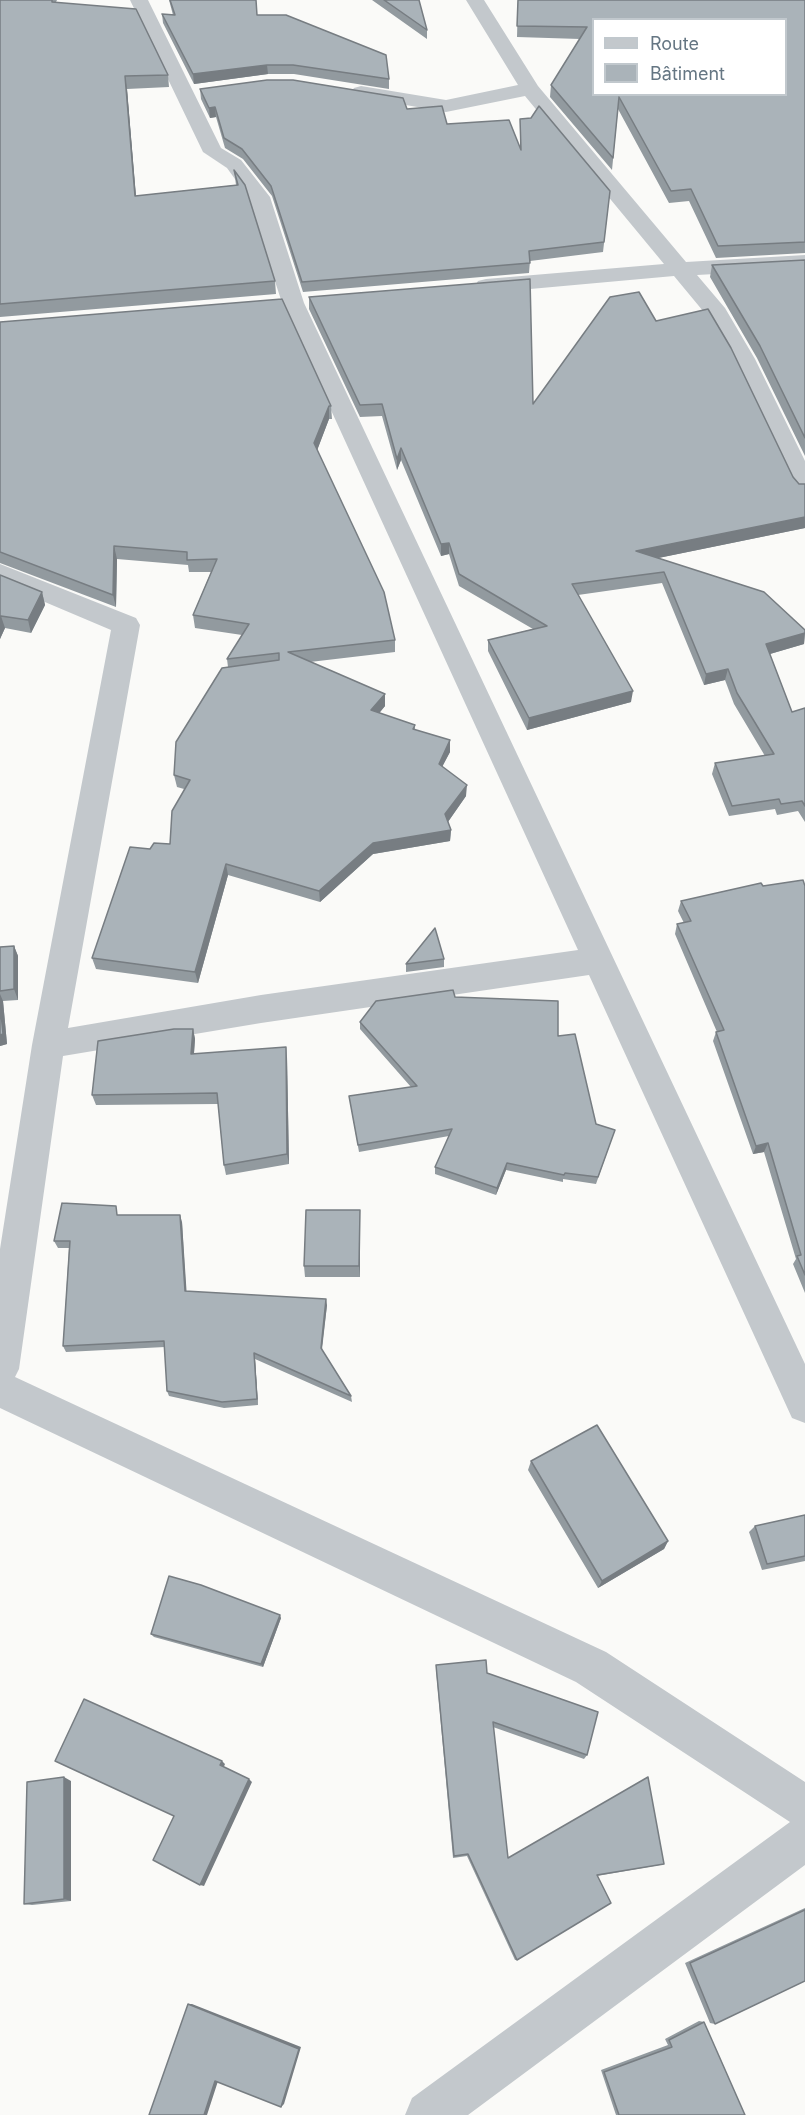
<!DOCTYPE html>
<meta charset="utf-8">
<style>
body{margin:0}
#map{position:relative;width:805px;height:2115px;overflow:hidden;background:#fafaf8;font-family:Inter,sans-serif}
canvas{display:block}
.legend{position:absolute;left:592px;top:18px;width:195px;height:78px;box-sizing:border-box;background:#fff;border:2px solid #c1c8cd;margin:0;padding:8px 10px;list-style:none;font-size:18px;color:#657683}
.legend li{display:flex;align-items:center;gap:12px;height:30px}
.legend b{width:30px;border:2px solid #c1c8cd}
</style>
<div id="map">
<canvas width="805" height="2115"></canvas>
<ul class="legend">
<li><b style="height:8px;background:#c3c8cc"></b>Route</li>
<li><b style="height:16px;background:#aab3b9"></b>Bâtiment</li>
</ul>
</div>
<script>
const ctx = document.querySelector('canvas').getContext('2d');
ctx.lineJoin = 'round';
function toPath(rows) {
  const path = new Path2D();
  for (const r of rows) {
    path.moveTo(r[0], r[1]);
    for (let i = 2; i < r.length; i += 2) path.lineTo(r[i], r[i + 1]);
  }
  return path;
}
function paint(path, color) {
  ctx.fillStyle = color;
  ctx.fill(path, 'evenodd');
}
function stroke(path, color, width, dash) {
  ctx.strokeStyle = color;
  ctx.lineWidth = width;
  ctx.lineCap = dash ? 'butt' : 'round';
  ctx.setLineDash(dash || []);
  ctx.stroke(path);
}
paint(toPath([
 [130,0,148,0,221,148,241,160,270,197,304,303,805,1364,805,1423,792,1418,589,975,261,1023,63,1056,19,1369,15,1377,606,1652,805,1782,805,1865,468,2115,405,2115,412,2098,790,1822,576,1682,0,1408,0,1249,32,1045,111,630,0,583,0,564,136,618,140,625,68,1028,261,995,578,950,282,303,248,197,227,168,203,152,130,0],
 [466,0,484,0,538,86,686,262,805,255,805,269,697,275,725,308,755,359,805,461,805,495,796,493,792,487,731,359,703,311,674,276,486,293,478,291,475,286,478,281,486,279,664,264,525,96,446,112,354,96,351,92,354,88,361,86,446,100,518,85,466,0]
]), '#c3c8cc');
paint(toPath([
 [0,0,57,0,56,2,168,75,169,87,127,89,136,196,236,185,234,170,275,281,276,294,0,317],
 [169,0,256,0,257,15,389,79,389,89,294,74,268,74,194,84,163,23,162,14,173,15],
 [372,0,419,0,427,30,427,39],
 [518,0,805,0,805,253,716,258,689,201,669,203,618,109,612,170,550,97,551,85,580,39,517,37],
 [200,89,407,109,447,124,520,147,520,119,610,191,603,252,530,261,529,273,303,292,272,196,243,159,225,148,216,117,210,118,201,99],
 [805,260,805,456,757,358,710,277,712,265],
 [309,297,533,404,656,321,799,484,805,484,805,528,658,558,805,630,804,644,770,654,792,712,805,708,805,822,798,811,777,815,775,809,729,816,712,774,715,763,765,756,734,704,725,680,704,685,662,583,578,595,631,702,527,730,488,651,488,640,533,629,459,586,449,554,441,556,401,460,397,470,382,416,360,417,309,309],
 [0,322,331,406,332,419,329,419,317,450,395,640,395,652,310,662,385,694,385,706,379,713,415,725,415,730,450,740,450,752,442,766,466,796,448,822,451,830,450,841,373,854,320,902,228,875,198,983,96,969,92,958,150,849,170,844,184,789,177,787,174,775,228,667,227,659,242,635,195,628,193,615,211,572,189,572,188,565,117,559,116,607,0,563],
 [0,575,42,592,45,605,31,633,5,628,0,639],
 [763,886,805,886,805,1293,793,1264,796,1259,764,1152,753,1154,713,1041,716,1032,717,1032,675,934,677,924,684,923,678,911,681,901],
 [14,946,18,956,18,1000,3,1001,7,1044,0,1046,0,947],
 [444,959,444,967,406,972,406,964],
 [455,997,558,1036,596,1124,615,1130,596,1184,563,1179,563,1182,506,1170,496,1195,435,1174,435,1167,449,1136,359,1152,349,1096,411,1087,360,1029,360,1022],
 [193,1029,195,1039,194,1054,287,1057,289,1164,226,1175,224,1165,218,1104,96,1105,92,1095],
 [360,1210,360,1277,305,1277,304,1266],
 [119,1215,182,1222,186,1291,327,1305,322,1350,351,1396,352,1402,255,1359,258,1405,224,1408,169,1396,167,1391,165,1347,66,1352,63,1346,69,1248,58,1248,54,1241],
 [531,1461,668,1541,664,1549,598,1588,528,1470],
 [805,1515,805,1561,762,1570,749,1532,755,1526],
 [281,1618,263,1667,154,1637,151,1634],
 [436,1665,487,1673,587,1755,584,1759,493,1727,508,1858,664,1864,660,1865,597,1876,517,1960,515,1960,467,1856,453,1858,436,1670],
 [71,1781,71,1901,32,1905,24,1904],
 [805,1908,805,1981,715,2024,710,2023,685,1963],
 [699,2021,704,2022,745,2115,616,2115,601,2070,668,2045,665,2039]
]), '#929a9f');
paint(toPath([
 [267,65,268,74,194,84,193,74],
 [125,76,127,89,137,209,135,196],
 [215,107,216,117,210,118,209,108],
 [329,406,329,419,315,456,314,443],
 [401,448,401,460,397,470,397,459],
 [805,517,805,528,634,563,636,551],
 [449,543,449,554,441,556,441,544],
 [114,546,117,559,116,607,113,595],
 [42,592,45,605,31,633,28,620],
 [1,616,5,628,0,639,0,618],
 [805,633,804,644,763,656,766,644],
 [728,669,725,680,704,685,706,674],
 [633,691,631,702,527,730,529,718],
 [385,694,385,706,372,722,371,710],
 [450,740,450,752,438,775,439,764],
 [467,785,466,796,445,826,445,814],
 [451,830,450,841,373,854,320,902,319,891,373,843],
 [226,864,228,875,198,983,195,972],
 [14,946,18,956,18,1000,14,989],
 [0,994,3,1001,7,1044,0,1046],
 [193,1029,195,1039,193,1065,191,1054],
 [286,1047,287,1057,289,1164,287,1154],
 [768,1143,764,1152,753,1154,756,1146],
 [507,1163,506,1170,496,1195,497,1188],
 [360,1210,360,1277,359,1266],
 [180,1215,182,1222,187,1298,185,1291],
 [326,1299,327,1305,321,1355,321,1348],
 [254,1353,255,1359,258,1405,257,1399],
 [668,1541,664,1549,598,1588,602,1581],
 [280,1615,281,1618,263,1667,261,1664],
 [222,1761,225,1764,223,1769,220,1765],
 [64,1777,71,1781,71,1901,64,1899],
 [249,1779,252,1782,204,1886,200,1885],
 [188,2004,192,2004,301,2047,284,2104,281,2107],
 [219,2078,207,2115,204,2115,215,2081]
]), '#777d82');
const building = toPath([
 [0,0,52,0,52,2,136,9,168,75,125,76,135,196,238,185,234,170,245,185,275,281,0,304,0,0],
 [170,0,256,0,257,15,286,15,386,55,389,79,293,65,267,65,193,74,162,14,175,15,170,0],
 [384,0,419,0,427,30,384,0],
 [518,0,805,0,805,242,718,246,691,189,671,191,619,97,613,158,551,85,587,27,517,26,518,0],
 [594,20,786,20,786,94,594,94,594,20],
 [267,80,293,80,403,98,407,109,442,106,447,124,509,120,521,150,520,119,531,118,539,106,610,191,604,242,529,251,530,263,302,282,271,186,242,149,224,138,215,107,209,108,200,89,267,80],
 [805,260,805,438,760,346,712,265,805,260],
 [530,279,533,404,610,297,639,292,656,321,708,309,731,348,793,477,799,484,805,484,805,517,636,551,764,592,805,630,805,633,766,644,792,712,805,708,805,806,802,801,781,804,779,799,732,806,715,763,774,754,737,693,728,669,706,674,664,572,572,584,633,691,529,718,488,640,547,626,459,574,449,543,441,544,401,448,397,459,382,404,360,405,309,297,530,279],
 [282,299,331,406,329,406,314,443,384,592,395,640,288,652,385,694,371,710,415,725,413,729,450,740,439,764,467,785,445,814,451,830,373,843,319,891,226,864,195,972,92,958,130,847,150,849,154,843,170,844,172,811,190,780,174,775,176,742,222,668,279,660,279,653,227,659,249,624,193,615,217,559,187,560,187,552,114,546,113,595,0,552,0,322,282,299],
 [0,575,42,592,28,620,1,616,0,618,0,575],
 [803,880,805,886,805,1275,797,1256,801,1255,768,1143,756,1146,716,1032,724,1030,677,924,691,921,681,901,761,883,763,886,803,880],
 [435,928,444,959,406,964,435,928],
 [14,946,14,989,0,991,0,947,14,946],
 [453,990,455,997,558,1001,558,1036,575,1034,596,1124,615,1130,598,1177,565,1173,564,1175,507,1163,497,1188,435,1167,452,1129,358,1145,349,1096,417,1086,360,1022,376,1001,453,990],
 [0,1003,3,1034,0,1035,0,1003],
 [174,1029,193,1029,191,1054,286,1047,287,1154,224,1165,217,1093,92,1095,98,1041,174,1029],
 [62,1203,116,1206,117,1215,180,1215,185,1291,326,1299,321,1348,351,1396,254,1353,257,1399,222,1402,167,1391,164,1341,63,1346,70,1241,54,1241,62,1203],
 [306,1210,360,1210,359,1266,304,1266,306,1210],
 [597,1425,668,1541,602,1581,531,1461,597,1425],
 [805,1515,805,1556,767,1564,755,1526,805,1515],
 [169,1576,201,1585,280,1615,261,1664,151,1634,169,1576],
 [486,1660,487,1673,598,1712,587,1755,493,1722,508,1858,648,1777,664,1864,597,1875,611,1903,517,1960,468,1854,454,1856,436,1665,486,1660],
 [84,1699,222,1761,220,1765,249,1779,200,1885,153,1860,174,1816,55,1761,84,1699],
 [64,1777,64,1899,24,1904,27,1782,64,1777],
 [805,1910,805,1981,715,2024,690,1963,805,1910],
 [188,2004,299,2049,281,2107,215,2081,204,2115,149,2115,188,2004],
 [704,2022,745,2115,619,2115,604,2072,672,2047,669,2040,704,2022]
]);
paint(building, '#aab3b9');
stroke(building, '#777d82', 1.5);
</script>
